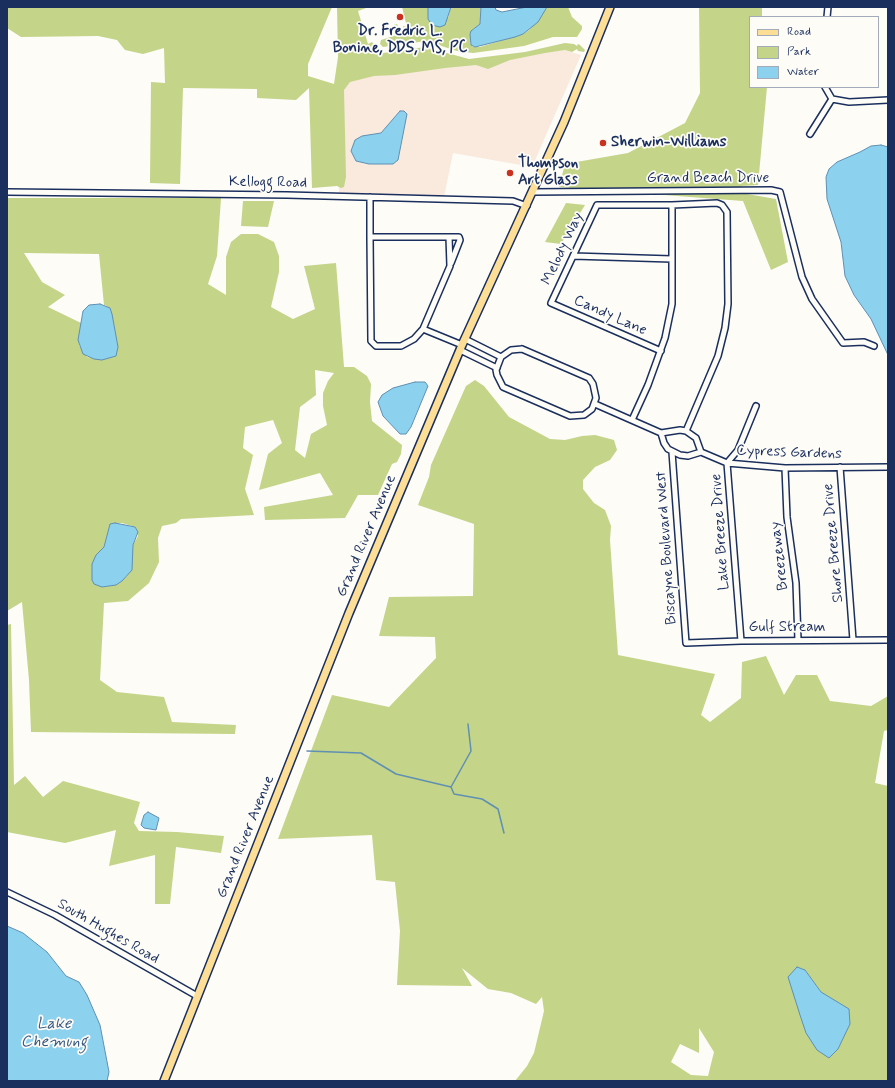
<!DOCTYPE html>
<style>
body{margin:0}
#map{position:relative;width:895px;height:1088px;overflow:hidden;background:#fdfcf7;font-family:Mynerve,sans-serif}
canvas{display:block}
.frame{position:absolute;inset:0;border:8px solid #1b2f5e;pointer-events:none}
.legend{position:absolute;left:749px;top:16px;width:130px;height:72px;box-sizing:border-box;background:#fdfcf7;border:1px solid #a3aaba;margin:0;padding:5px 7px;list-style:none;font-size:12px;color:#1b2f5e}
.legend li{display:flex;align-items:center;gap:8px;height:20px}
.legend b{width:20px;border:1px solid #a3aaba}
</style>
<div id="map">
<canvas width="895" height="1088"></canvas>
<div class="frame"></div>
<ul class="legend">
<li><b style="height:5px;background:#fcde96"></b>Road</li>
<li><b style="height:11px;background:#c4d488"></b>Park</li>
<li><b style="height:11px;background:#8cd1ee"></b>Water</li>
</ul>
</div>
<script>
const ctx = document.querySelector('canvas').getContext('2d');
ctx.lineJoin = 'round';
function paint(path, color) {
  ctx.fillStyle = color;
  ctx.fill(path, 'evenodd');
}
function toPath(rows) {
  const path = new Path2D();
  for (const r of rows) {
    path.moveTo(r[0], r[1]);
    for (let i = 2; i < r.length; i += 2) path.lineTo(r[i], r[i + 1]);
  }
  return path;
}
function stroke(path, color, width, dash) {
  ctx.strokeStyle = color;
  ctx.lineWidth = width;
  ctx.lineCap = dash ? 'butt' : 'round';
  ctx.setLineDash(dash || []);
  ctx.stroke(path);
}
function drawText(font, color, halo, rows, align = 'center') {
  ctx.font = font + ' Mynerve,sans-serif';
  ctx.lineWidth = 3.5;
  ctx.setLineDash([]);
  ctx.textBaseline = 'middle';
  ctx.strokeStyle = halo;
  ctx.fillStyle = color;
  for (const [text, x, y, turn = 0] of rows) {
    ctx.save();
    ctx.translate(x, y);
    ctx.rotate((+turn || 0) * Math.PI / 180);
    ctx.textAlign = isNaN(turn) ? turn : align;
    if (halo) ctx.strokeText(text, 0, 0);
    ctx.fillText(text, 0, 0);
    ctx.restore();
  }
}
paint(toPath([
 [565,50,581,55,532,167,453,153,444,197,339,194,338,78]
]), '#f9eadd');
paint(toPath([
 [7,7,332,7,308,64,308,76,334,84,338,57,337,7,369,7,358,11,368,44,372,42,378,50,383,53,425,47,469,59,525,52,565,43,574,44,577,46,578,44,580,45,585,50,584,52,578,51,577,49,572,52,565,50,545,53,510,60,488,69,476,65,445,68,395,75,374,76,350,82,344,90,346,177,344,187,341,188,337,186,312,188,309,88,296,100,257,98,257,89,183,88,180,184,150,183,151,82,165,83,164,48,143,54,125,50,117,40,98,36,21,37,7,28],
 [402,7,428,7,428,16,448,18,451,7,481,7,480,24,473,29,470,43,473,47,480,47,523,34,529,30,547,7,568,7,572,17,582,26,582,29,577,37,553,37,524,46,473,53,457,51,426,41,383,47,380,44,381,40,397,35,394,25,397,24,400,32,404,31,403,26,407,27],
 [699,7,762,7,762,17,750,17,750,87,767,87,758,185,742,186,741,193,776,199,788,262,771,270,743,201,559,187,565,164,628,153,685,123,700,93],
 [7,198,221,198,217,256,208,284,226,295,226,257,231,242,241,234,258,234,274,242,279,256,279,272,271,307,293,319,315,309,304,266,336,263,344,367,354,367,367,376,371,384,370,402,372,421,402,445,401,454,397,462,392,464,378,495,358,495,345,518,265,520,264,507,333,495,320,473,259,490,268,454,282,443,273,420,245,427,243,448,253,455,245,489,254,515,181,519,176,523,162,526,158,538,159,562,149,583,128,601,104,603,100,680,117,692,164,697,172,722,236,725,235,734,31,732,29,680,22,602,7,611],
 [24,253,99,254,104,305,107,306,102,360,87,357,79,345,81,323,48,307,65,295,42,282],
 [315,370,334,373,328,381,323,393,323,406,327,425,311,434,305,458,295,450,300,407,316,395],
 [122,523,135,527,138,536,133,545,127,576,116,585,102,587,96,555,104,547,110,524],
 [243,201,274,201,268,227,241,226],
 [566,203,585,205,561,244,545,242],
 [475,380,484,386,509,417,550,439,565,440,582,436,595,435,614,440,617,450,610,460,595,467,583,480,583,489,594,503,605,510,611,526,610,540,618,655,715,674,701,715,710,722,741,698,742,662,766,656,784,695,796,675,817,675,830,701,871,706,888,696,888,730,884,731,875,783,888,786,888,1081,515,1081,527,1066,534,1053,544,1011,542,997,536,1004,511,993,488,989,462,968,472,986,397,985,400,931,395,882,376,880,372,835,278,839,332,695,389,707,436,658,435,637,379,636,389,597,473,596,474,524,418,505,429,477,431,465,466,386],
 [805,970,821,992,843,1036,838,1049,806,1033,794,991],
 [699,1028,714,1052,708,1076,691,1075,671,1062,680,1044,699,1053],
 [11,624,14,785,25,776,43,797,63,781,140,802,134,823,139,831,177,832,224,836,221,853,176,847,170,904,155,904,155,855,109,866,116,830,65,843,7,832,7,625]
]), '#c4d488');
const water = toPath([
 [428,7,451,7,445,25,440,27,432,25,428,19,428,7],
 [481,7,495,7,496,10,502,12,527,7,547,7,538,22,523,34,515,37,475,47,471,45,470,34,471,31,480,24,481,7],
 [400,111,404,111,407,114,398,160,393,164,369,164,356,161,351,151,355,140,362,136,381,133,400,111],
 [881,145,888,147,888,355,871,319,854,295,845,276,841,242,827,199,826,177,829,169,837,162,860,152,871,146,881,145],
 [100,304,110,308,112,314,118,347,116,356,102,360,94,359,83,354,78,340,83,311,89,305,100,304],
 [415,382,425,382,428,386,411,427,406,434,400,434,383,416,378,402,382,395,393,388,415,382],
 [115,523,135,527,138,532,133,545,132,570,122,581,116,585,102,587,94,584,92,580,92,564,96,555,104,547,110,524,115,523],
 [148,812,159,818,156,830,144,828,141,825,144,815,148,812],
 [7,926,23,933,47,952,66,976,79,982,87,995,100,1025,109,1072,107,1081,7,1081,7,926],
 [797,967,805,970,821,992,849,1009,850,1024,838,1049,829,1058,817,1050,806,1033,800,1015,788,977,797,967]
]);
paint(water, '#8cd1ee');
stroke(water, '#5f90b4', 1);
stroke(toPath([
 [307,751,361,753,396,774,451,787,454,794,482,799,498,809,504,833],
 [451,787,471,751,468,724]
]), '#5f90b4', 1.5);
const minor = toPath([
 [827,17,828,7],
 [825,87,832,99],
 [832,99,849,102,888,100],
 [810,134,832,99],
 [7,192,287,195,513,201,527,206],
 [533,192,771,190,780,192,802,277,812,299,843,343,864,342,874,346],
 [370,197,370,237,371,341,376,346,401,346,414,339,423,329,450,266,449,237,370,237],
 [449,237,459,237,460,240,451,263],
 [573,256,672,259],
 [423,329,462,345],
 [465,339,501,357],
 [522,349,589,378,593,384,596,398,592,409,584,415,570,416,503,387,497,375,496,370,501,357,511,350,522,349],
 [460,350,497,368],
 [661,351,551,303,597,205,672,205,717,203,722,205,727,212,728,304,725,328,718,356,686,431],
 [595,404,661,433],
 [632,420,648,385,665,338,672,304,672,205],
 [661,433,664,443,668,449,680,455,688,456,701,452,727,463,785,468,888,467],
 [661,433,680,430,686,431,696,438,701,452],
 [672,452,686,643,741,641,888,640],
 [840,467,853,640],
 [785,468,787,517,796,583,798,640],
 [741,641,727,463,738,450,756,406],
 [7,892,55,915,197,996]
]);
const major = toPath([
 [164,1081,349,613,462,345,564,122,610,7]
]);
stroke(minor, '#1b2f5e', 8);
stroke(major, '#1b2f5e', 10);
stroke(minor, '#fdfcf7', 5);
stroke(major, '#fcde96', 7);
for (const [x, y, r, color] of [
 [400,17,4,"#c8321e"],
 [603,143,4,"#c8321e"],
 [510,173,4,"#c8321e"]
]) {
  const dot = new Path2D();
  dot.arc(x, y, r, 0, 2 * Math.PI);
  ctx.fillStyle = color;
  ctx.fill(dot);
  stroke(dot, '#fdfcf7', 1.5);
}
drawText('bold 15px', '#1b2f5e', '#fdfcf7', [
 ["Dr. Fredric L.",400,32,"center"],
 ["Bonine, DDS, MS, PC",400,49,"center"],
 ["Sherwin-Williams",611,143],
 ["Thompson",518,164],
 ["Art Glass",518,181]
], 'left');
drawText('15px', '#1b2f5e', '#fdfcf7', [
 ["Grand Beach Drive",708,179],
 ["Kellogg Road",268,183,1],
 ["Melody Way",563,249,-65],
 ["Candy Lane",610,316,24],
 ["Cypress Gardens",789,453,2],
 ["Lake Breeze Drive",721,532,-94],
 ["Grand River Avenue",367,536,-67],
 ["Shore Breeze Drive",834,543,-95],
 ["Biscayne Boulevard West",667,548,-94],
 ["Breezeway",780,556,-97],
 ["Gulf Stream",787,628],
 ["Grand River Avenue",246,837,-68],
 ["South Hughes Road",108,932,30]
]);
drawText('italic 16px', '#375882', '#fdfcf7', [
 ["Lake",54,1025],
 ["Chemung",54,1043]
]);
</script>
